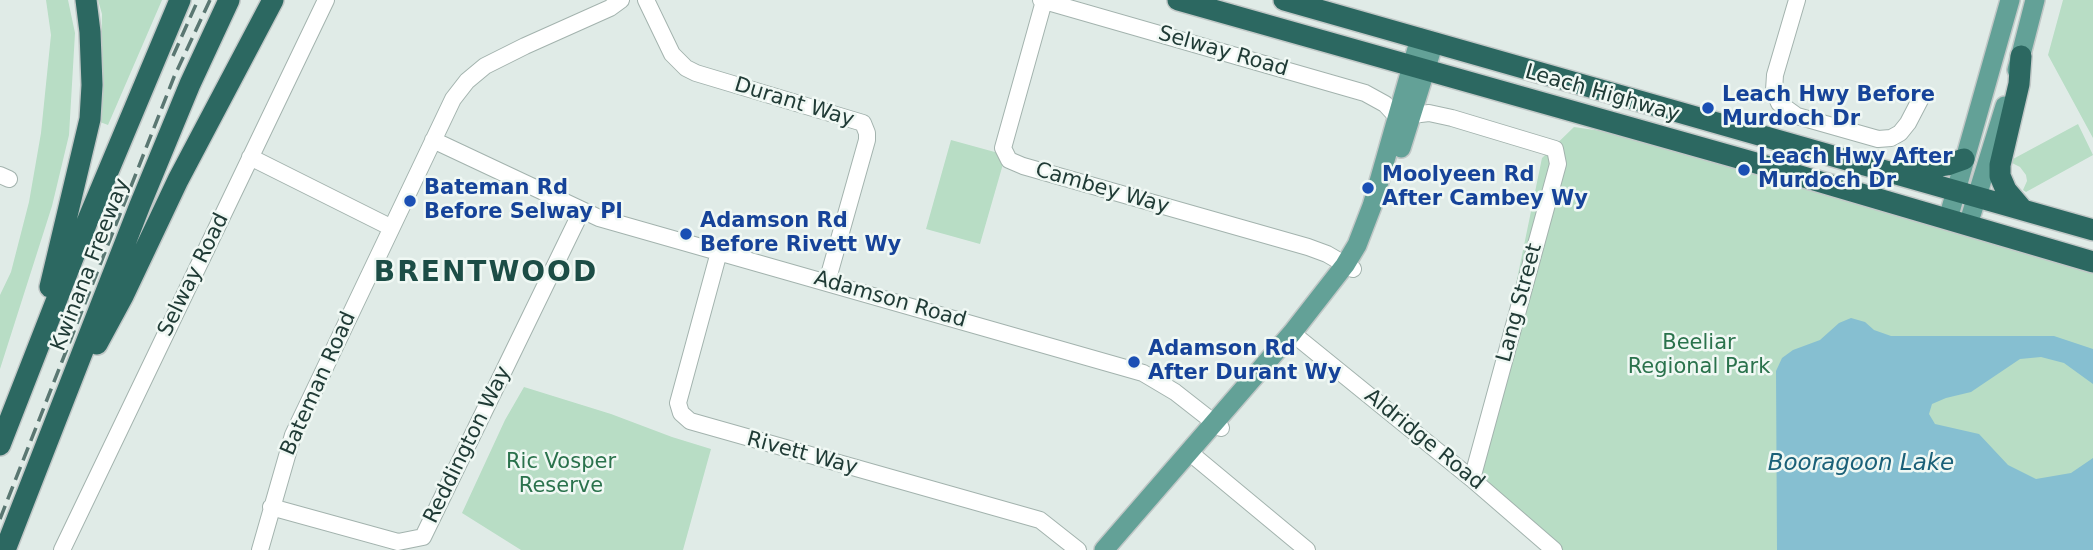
<!DOCTYPE html>
<style>
body{margin:0}
canvas{display:block;background:#e0ebe7}
</style>
<canvas width="2093" height="550"></canvas>
<script>
const ctx = document.querySelector('canvas').getContext('2d');
ctx.lineJoin = 'round';
function paint(path, color) {
  ctx.fillStyle = color;
  ctx.fill(path, 'evenodd');
}
function toPath(rows) {
  const path = new Path2D();
  for (const r of rows) {
    path.moveTo(r[0], r[1]);
    for (let i = 2; i < r.length; i += 2) path.lineTo(r[i], r[i + 1]);
  }
  return path;
}
function stroke(path, color, width, dash) {
  ctx.strokeStyle = color;
  ctx.lineWidth = width;
  ctx.lineCap = dash ? 'butt' : 'round';
  ctx.setLineDash(dash || []);
  ctx.stroke(path);
}
function drawText(font, color, halo, rows, align = 'center') {
  ctx.font = font + ' "DejaVu Sans",sans-serif';
  ctx.lineWidth = 5;
  ctx.setLineDash([]);
  ctx.textBaseline = 'middle';
  ctx.strokeStyle = halo;
  ctx.fillStyle = color;
  for (const [text, x, y, turn = 0] of rows) {
    ctx.save();
    ctx.translate(x, y);
    ctx.rotate((+turn || 0) * Math.PI / 180);
    ctx.textAlign = isNaN(turn) ? turn : align;
    if (halo) ctx.strokeText(text, 0, 0);
    ctx.fillText(text, 0, 0);
    ctx.restore();
  }
}
paint(toPath([
 [46,0,68,0,75,33,69,135,52,206,0,369,0,295,11,272,29,202,41,133,51,35],
 [98,0,162,0,108,125,100,122,102,14],
 [2063,0,2093,0,2093,138,2048,55],
 [2078,124,2093,155,2026,192,2023,190,2027,181,2026,175,2020,167,2012,163,2013,159],
 [1574,127,1622,134,2093,270,2093,550,1562,550,1485,486,1479,473,1481,454,1542,158],
 [951,140,1002,154,1003,164,980,244,926,229],
 [524,387,611,414,672,437,711,449,683,550,521,550,462,513,505,420]
]), '#b8ddc5');
paint(toPath([
 [1851,318,1865,322,1874,330,1891,336,2054,336,2093,349,2093,384,2064,363,2041,357,2020,359,1971,392,1946,398,1932,404,1929,414,1935,424,1979,434,2008,465,2036,479,2071,473,2093,458,2093,550,1777,550,1776,371,1782,358,1793,350,1820,340,1839,323]
]), '#86bfd1');
const minor = toPath([
 [646,0,672,54,686,68,696,73,863,123,867,133,867,140,827,282],
 [1041,0,1365,93,1385,104,1397,117],
 [1797,0,1775,75,1774,90,1779,103,1797,116,1878,139,1891,138,1900,133,1908,123,1921,98],
 [1044,1,1003,148,1009,160,1023,166,1308,247,1327,254,1353,269],
 [1412,115,1429,113,1452,118,1555,149,1558,164,1472,479],
 [433,140,599,218,1143,373,1175,392,1221,428],
 [250,157,390,227],
 [0,175,9,179],
 [719,252,678,403,681,413,690,421,1040,520,1078,550],
 [1292,333,1472,479,1554,550],
 [1189,452,1307,550],
 [271,507,398,542,423,537,581,212],
 [62,550,326,0],
 [260,550,293,435,453,99,467,81,485,66,525,46,610,8,621,0]
]);
const major = toPath([
 [2017,70,2035,0],
 [1401,148,1434,42],
 [1948,219,2010,0],
 [1968,225,2005,106],
 [1104,550,1292,333,1345,265,1357,245,1372,206,1420,38]
]);
const highway = toPath([
 [1178,0,1756,163,2093,262],
 [1284,0,2093,230],
 [2021,56,2019,84,2000,165,2000,176,2006,190,2023,210],
 [1904,172,1947,165,1964,159],
 [50,287,90,119,92,85,90,32,86,0],
 [97,344,123,296,178,180,273,0],
 [0,445,89,217,180,0],
 [5,550,140,205,190,84,229,0]
]);
stroke(minor, '#a3b3ae', 18);
stroke(major, '#c1c8c7', 22);
stroke(highway, '#c1c8c7', 24);
stroke(minor, '#fff', 16);
stroke(major, '#63a197', 19);
stroke(highway, '#2c6861', 21);
stroke(toPath([
 [173,56,198,0],
 [0,519,174,77,210,0]
]), '#5a7772', 3.5, [14, 7]);
for (const [x, y, r, color] of [
 [1708,108,7,"#1a4fb4"],
 [1744,170,7,"#1a4fb4"],
 [1368,188,7,"#1a4fb4"],
 [410,201,7,"#1a4fb4"],
 [686,234,7,"#1a4fb4"],
 [1134,362,7,"#1a4fb4"]
]) {
  const dot = new Path2D();
  dot.arc(x, y, r, 0, 2 * Math.PI);
  ctx.fillStyle = color;
  ctx.fill(dot);
  stroke(dot, '#f0f8f4', 2.5);
}
drawText('21px', '#203b36', '#f0f8f4', [
 ["Selway Road",1223,52,16],
 ["Leach Highway",1602,94,16],
 ["Durant Way",794,103,17],
 ["Cambey Way",1102,189,16],
 ["Kwinana Freeway",91,265,-69],
 ["Selway Road",194,275,-64],
 ["Adamson Road",890,300,16],
 ["Lang Street",1520,303,-75],
 ["Bateman Road",319,384,-66],
 ["Aldridge Road",1424,440,39],
 ["Reddington Way",468,445,-64],
 ["Rivett Way",802,454,15]
]);
drawText('bold 21px', '#164399', '#f0f8f4', [
 ["Leach Hwy Before",1722,96],
 ["Murdoch Dr",1722,120],
 ["Leach Hwy After",1758,158],
 ["Murdoch Dr",1758,182],
 ["Moolyeen Rd",1382,176],
 ["After Cambey Wy",1382,200],
 ["Bateman Rd",424,189],
 ["Before Selway Pl",424,213],
 ["Adamson Rd",700,222],
 ["Before Rivett Wy",700,246],
 ["Adamson Rd",1148,350],
 ["After Durant Wy",1148,374]
], 'left');
drawText('21px', '#2a724c', '#f0f8f4', [
 ["Beeliar",1699,344],
 ["Regional Park",1699,368],
 ["Ric Vosper",561,463],
 ["Reserve",561,487]
]);
drawText('italic 23px', '#1a6078', '#f0f8f4', [
 ["Booragoon Lake",1861,464]
]);
ctx.letterSpacing = '2px';
drawText('bold 28px', '#1c4d46', '#f0f8f4', [
 ["BRENTWOOD",486,274]
]);
ctx.letterSpacing = '0px';
</script>
